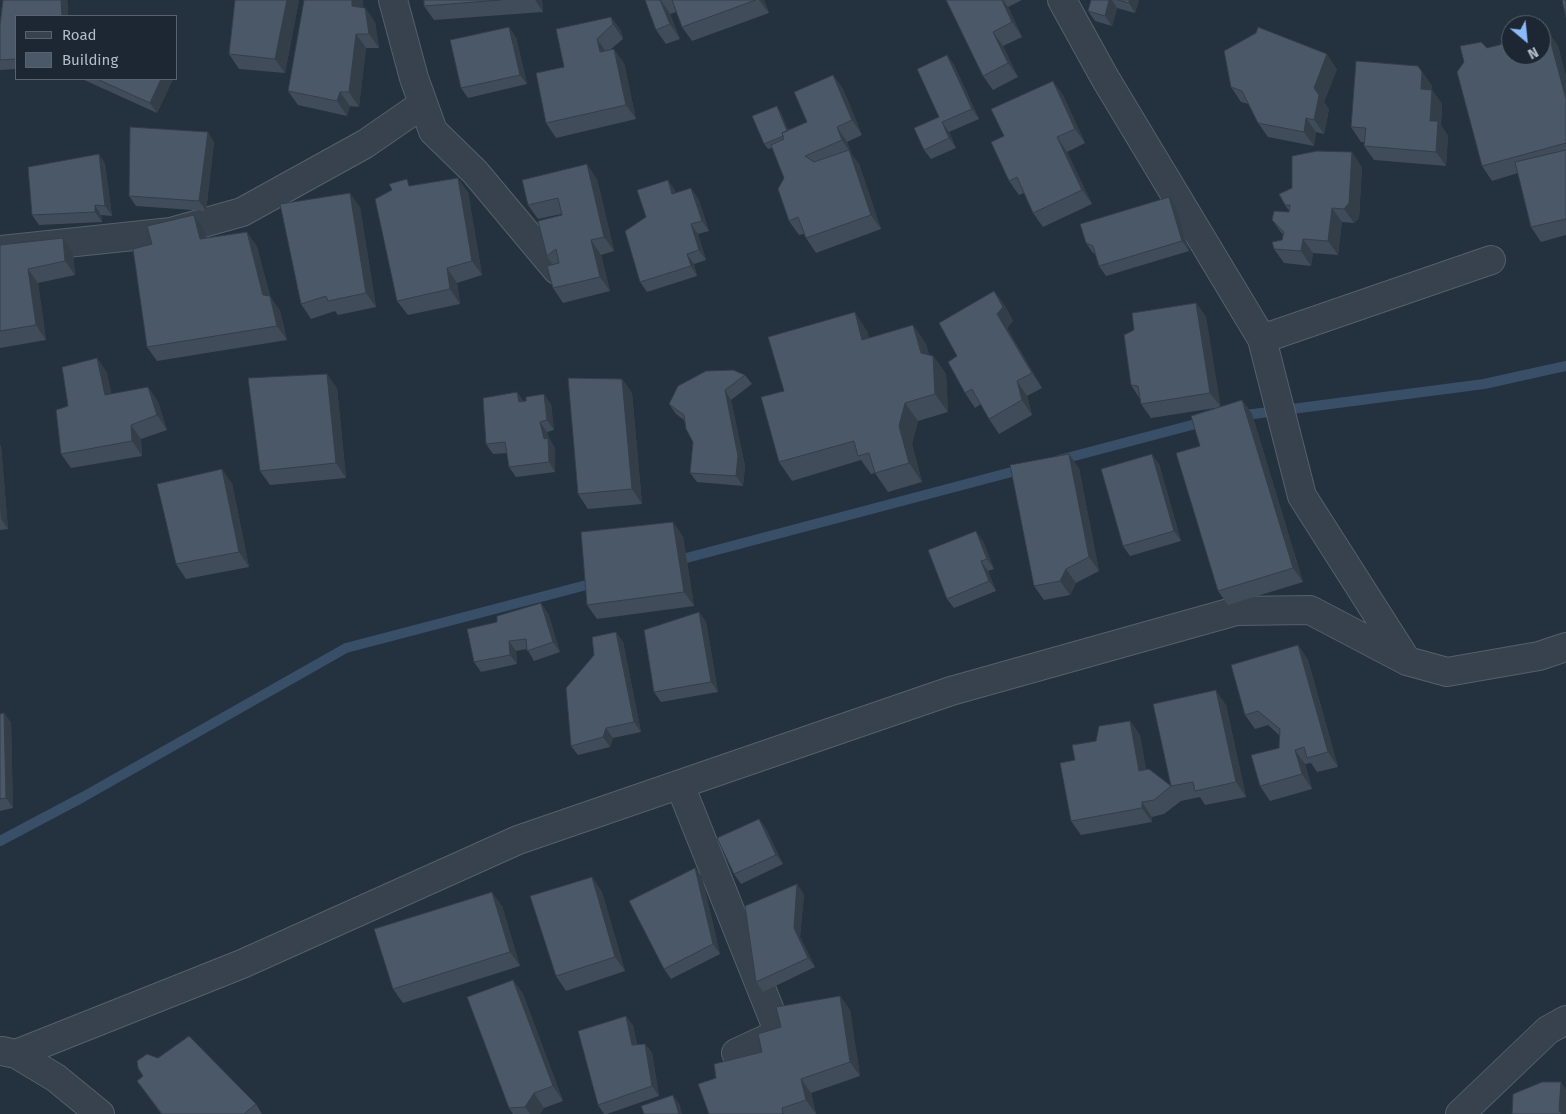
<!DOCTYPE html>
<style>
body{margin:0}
#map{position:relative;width:1566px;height:1114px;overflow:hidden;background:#24313f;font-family:"Fira Sans",sans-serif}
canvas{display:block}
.legend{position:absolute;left:15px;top:15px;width:162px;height:65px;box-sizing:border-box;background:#1d2734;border:1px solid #596370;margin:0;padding:6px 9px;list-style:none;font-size:15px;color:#b4bdc9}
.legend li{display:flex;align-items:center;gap:10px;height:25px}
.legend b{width:25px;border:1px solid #596370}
.north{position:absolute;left:1501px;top:15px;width:50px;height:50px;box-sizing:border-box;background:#1d2734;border:1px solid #596370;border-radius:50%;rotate:152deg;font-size:14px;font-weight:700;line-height:20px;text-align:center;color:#b4bdc9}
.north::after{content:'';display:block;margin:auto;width:18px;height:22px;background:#8abaf8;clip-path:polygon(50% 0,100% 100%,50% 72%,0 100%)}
</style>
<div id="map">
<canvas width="1566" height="1114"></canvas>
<ul class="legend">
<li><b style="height:6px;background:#38424e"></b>Road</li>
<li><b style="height:14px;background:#4a5868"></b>Building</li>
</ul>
<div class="north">N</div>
</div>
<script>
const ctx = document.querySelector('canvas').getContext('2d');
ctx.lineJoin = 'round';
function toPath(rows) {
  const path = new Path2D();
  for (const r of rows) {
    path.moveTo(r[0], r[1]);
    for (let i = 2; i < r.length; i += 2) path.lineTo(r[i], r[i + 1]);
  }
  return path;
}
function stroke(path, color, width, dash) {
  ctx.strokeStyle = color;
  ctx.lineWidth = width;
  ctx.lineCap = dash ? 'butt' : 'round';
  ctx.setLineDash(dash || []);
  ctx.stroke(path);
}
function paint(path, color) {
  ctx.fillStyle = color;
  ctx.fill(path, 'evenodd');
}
stroke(toPath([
 [1238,416,1484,384,1566,366],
 [1059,460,1207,421],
 [675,561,1023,469],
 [0,841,83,797,346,648,598,582]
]), '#394f68', 10);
const street = toPath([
 [393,0,414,78,433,131,475,172,557,270],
 [1062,0,1105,78,1262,339,1302,496,1407,661],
 [0,250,171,232,242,212,365,144,423,104],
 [1262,339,1491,260],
 [680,785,779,1033,736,1053],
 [2,1051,16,1054,56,1078,100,1114],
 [16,1054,242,964,518,840,951,691,1236,611,1310,610,1407,661,1447,672,1539,656,1566,647],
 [1460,1114,1548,1030,1566,1020]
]);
stroke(street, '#56606c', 30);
stroke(street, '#38424e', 28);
paint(toPath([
 [3,0,66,0,68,2,16,16,16,69,0,70,0,25],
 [235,0,299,0,285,73,239,69,229,54],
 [363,0,363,8,365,8,375,22,379,48,366,48,359,107,350,106,347,116,298,105,288,91],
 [424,0,542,0,543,12,434,20,424,6],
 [645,0,764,0,769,13,692,41,682,27,676,12,670,14,680,39,666,44,656,30],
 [946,0,1022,0,1008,7,1022,37,1003,46,1018,77,993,90,983,76],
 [1091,0,1139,0,1135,13,1117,8,1112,26,1095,21,1088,11],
 [611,17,621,31,623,39,611,49,624,63,636,119,556,138,546,123,564,67],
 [1548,32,1558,46,1566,77,1566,235,1541,242,1531,227,1518,173,1492,181,1482,166,1487,48],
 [516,37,527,84,468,98,461,88],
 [947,55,954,65,979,119,949,132,956,148,931,159,924,150,939,117],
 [1418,66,1432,86,1432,90,1442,104,1441,125,1448,136,1446,166,1374,160,1364,146,1364,142,1361,142,1351,127],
 [1337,69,1324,102,1329,109,1324,134,1316,132,1314,146,1268,137,1258,123,1249,104,1241,102,1231,87],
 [833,75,843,89,862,135,847,142,852,155,859,164,881,229,816,253,806,238,804,234,799,235,789,221,784,178,772,148,768,149,764,144,780,111,788,130,807,122],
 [82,79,173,79,157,113],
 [1063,95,1085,143,1067,152,1092,204,1043,227,1033,213,1024,193,1019,195,1009,181,1004,136],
 [214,142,206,211,136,206,129,196],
 [99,154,105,164,112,216,101,215,102,222,39,225,32,215],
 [1362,167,1359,218,1354,223,1342,222,1338,255,1313,253,1311,266,1284,263,1274,249,1282,240,1283,235,1272,220,1289,212,1289,211,1285,205],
 [597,179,614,251,601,255,610,291,563,303,553,288,553,265,547,256,562,215,561,214,538,219,528,205],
 [412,186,468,192,482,275,457,283,460,304,408,315,397,301],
 [675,190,675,193,698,198,709,231,698,234,706,260,694,264,697,276,647,292,640,282,646,217],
 [360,207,376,307,338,315,335,311,311,319,301,304],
 [1176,207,1189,251,1106,276,1099,266,1095,254,1093,253,1086,243],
 [194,215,204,229,206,238,247,232,257,247,270,296,280,311,287,340,157,361,147,347,152,244],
 [0,245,73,253,75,275,38,283,46,340,0,348],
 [994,291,1005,306,1013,321,1007,328,1042,388,1027,396,1032,415,999,434,989,419,981,404,975,408,965,393,957,356],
 [1196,303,1206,317,1220,407,1242,400,1252,414,1303,582,1228,605,1218,591,1200,446,1215,408,1151,418,1141,404,1140,399,1131,385],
 [913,325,926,344,929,355,933,356,946,374,948,412,918,421,912,444,922,482,888,492,875,473,871,474,861,460,792,481,779,462,784,391,867,331,869,338],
 [97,358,107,373,111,394,148,387,158,402,167,430,141,439,142,456,71,468,61,454,68,406],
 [745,375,752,384,731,400,745,466,743,486,697,482,690,473,693,442,684,420,676,414,669,404],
 [622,379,632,393,642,504,588,509,578,494],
 [337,388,346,478,270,485,260,471],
 [517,392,523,401,551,404,554,430,547,432,549,438,555,448,555,472,516,477,509,467,507,453,493,454,486,444],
 [0,445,1,446,8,529,0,530],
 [1159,464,1181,541,1130,556,1123,546],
 [1079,468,1099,571,1076,583,1070,595,1044,600,1034,586],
 [232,483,249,567,186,579,176,564],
 [673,522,683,537,694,606,597,619,587,605],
 [983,541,994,569,988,571,996,591,954,608,947,599],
 [699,612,706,622,718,692,661,702,654,692],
 [548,613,560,652,534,661,527,649,516,651,517,664,481,672,474,662],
 [616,632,623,642,641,732,613,738,610,747,578,755,571,746],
 [1298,645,1308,660,1338,767,1317,772,1311,763,1305,764,1312,789,1270,801,1260,786,1279,748,1279,735,1268,725,1255,729,1245,715],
 [1226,705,1246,797,1205,805,1200,797,1181,801,1164,814,1152,817,1152,822,1081,835,1071,821,1075,760,1096,741,1130,721,1140,735,1146,770,1171,786],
 [4,713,11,723,13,808,0,811,0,714],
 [759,819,766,829,783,864,741,884,734,874],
 [695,868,702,877,720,954,671,979,664,969],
 [592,877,602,892,625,971,566,991,556,976],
 [804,894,800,937,815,967,763,992,756,982],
 [502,906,520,966,403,1003,393,989],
 [513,980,523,994,563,1101,544,1108,540,1114,513,1114,509,1108],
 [840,996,850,1010,860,1076,811,1093,816,1114,709,1114,716,1078,762,1052,781,1027],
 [633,1025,637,1044,645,1044,652,1053,659,1096,607,1114,604,1114,598,1105],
 [137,1081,256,1104,262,1114,161,1114]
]), '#404c59');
paint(toPath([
 [61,0,66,0,68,2,68,16,62,16],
 [287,0,299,0,285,73,275,59],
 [352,0,363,0,362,21,352,6],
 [535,0,542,0,543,12],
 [661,0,670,14,680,39,670,24],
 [759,0,764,0,769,13],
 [1002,0,1003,0,1008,7,1022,37,1012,22],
 [1109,0,1112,0,1117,8,1112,26,1105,16],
 [1129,0,1139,0,1135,13,1129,3],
 [365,8,375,22,379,48,369,34],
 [611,17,621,31,623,39,613,24],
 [509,27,516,37,527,84,520,75],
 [993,32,1003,46,1018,77,1008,63],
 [1548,32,1558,46,1566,77,1566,99],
 [356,34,366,48,359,107,349,92],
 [597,39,607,53,600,52],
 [614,49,624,63,636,119,626,105],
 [1327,54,1337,69,1324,102,1329,109,1324,134,1314,120,1314,88],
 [947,55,954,65,979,119,972,109],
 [1422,72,1432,86,1431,103,1421,89],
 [833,75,843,89,862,135,852,120],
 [161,79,173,79,157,113,150,103],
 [1053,81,1063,95,1085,143,1075,129],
 [1432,90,1442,104,1441,125,1448,136,1446,166,1436,152,1430,121],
 [340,92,350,106,347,116,337,101],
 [777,106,780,111,792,139,788,134],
 [1306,118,1316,132,1314,146,1304,132],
 [942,122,949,132,956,148,949,138],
 [837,127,847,142,852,155,842,140],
 [208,132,214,142,206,211,199,201],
 [1057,137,1067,152,1092,204,1082,190],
 [849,150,859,164,881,229,871,215],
 [1352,152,1362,167,1359,218,1354,223,1344,209],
 [99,154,105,164,112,216,105,206],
 [587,164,597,179,614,251,604,237],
 [458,178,468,192,482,275,472,261],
 [668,180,675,190,678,204,672,194],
 [691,188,698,198,709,231,702,221],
 [350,193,360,207,376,307,366,293],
 [1169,197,1176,207,1189,251,1182,241],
 [95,205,101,215,102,222,95,212],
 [1332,208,1342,222,1338,255,1328,241],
 [194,215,204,229,210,253,200,239],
 [691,224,698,234,706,260,699,250],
 [247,232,257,247,273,309,263,295],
 [63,238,73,253,75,275,65,261],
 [1303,239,1313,253,1311,266,1301,251],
 [591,240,601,255,610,291,600,277],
 [687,254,694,264,697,276,691,266],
 [447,268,457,283,460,304,450,289],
 [28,269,38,283,46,340,36,325],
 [994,291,1005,306,1013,321,1007,328,1042,388,1032,373,997,314],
 [270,296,280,311,287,340,277,326],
 [1196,303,1206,317,1221,407,1210,393],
 [855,312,867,331,875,358,862,340],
 [913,325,926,344,934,370,933,356,946,374,948,412,935,394],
 [97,358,107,373,115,410,105,395],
 [327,374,337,388,346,478,336,463],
 [622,379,632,393,642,504,632,489],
 [1017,381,1027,396,1032,415,1022,400],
 [148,387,158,402,167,430,157,415],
 [725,390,731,400,745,466,743,486,736,476],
 [517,392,524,402,519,402],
 [544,394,551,404,554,430,547,420],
 [1242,400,1252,414,1303,582,1293,568],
 [905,403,918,421,912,444,922,482,909,463,899,426],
 [540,422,547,432,549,438,555,448,555,472,549,462],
 [131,425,141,439,142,456,132,441],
 [0,445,1,446,8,529,1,519,0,506],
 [1069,454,1079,468,1099,571,1089,557],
 [1152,454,1159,464,1181,541,1174,531],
 [222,469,232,483,249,567,239,552],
 [673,522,683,537,694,606,684,592],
 [976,531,983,541,994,569,987,559],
 [981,561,988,571,996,591,989,581],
 [1066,569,1076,583,1070,595,1060,581],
 [541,603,548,613,560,652,553,642],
 [699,612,706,622,718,692,711,682],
 [616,632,623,642,641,732,634,722],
 [509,641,516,651,517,664,510,655],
 [1298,645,1308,660,1338,767,1328,752],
 [1216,690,1226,705,1246,797,1236,782],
 [4,713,11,723,13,808,6,798],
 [1130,721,1140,735,1149,785,1139,771],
 [606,728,613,738,610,747,603,737],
 [1295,750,1305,764,1312,789,1302,774],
 [1142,802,1152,817,1152,822,1142,808],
 [759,819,766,829,783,864,776,855],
 [695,868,702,877,720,954,713,944],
 [592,877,602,892,625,971,615,957],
 [797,884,804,894,800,937,815,967,808,958,794,928],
 [492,892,502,906,520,966,510,952],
 [513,980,523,994,563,1101,553,1086],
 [840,996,850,1010,860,1076,850,1062],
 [626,1016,633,1025,639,1055,632,1045],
 [645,1044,652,1053,659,1096,652,1086],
 [801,1079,811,1093,816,1114,806,1100],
 [1561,1082,1566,1089,1566,1114,1562,1114,1559,1111],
 [534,1093,544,1108,540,1114,530,1114,525,1107],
 [673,1095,680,1105,682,1114,679,1114]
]), '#343e49');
const building = toPath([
 [3,0,61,0,62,16,16,16,16,59,0,60,0,25,3,0],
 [235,0,287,0,275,59,229,54,235,0],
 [304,0,352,0,352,6,365,8,369,34,356,34,349,92,340,92,337,101,288,91,304,0],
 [424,0,501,0,424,6,424,0],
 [645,0,660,0,670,24,656,30,645,0],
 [672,0,756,0,682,27,672,0],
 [946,0,1002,0,1012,22,993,32,1008,63,983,76,946,0],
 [1091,0,1109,0,1105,16,1088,11,1091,0],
 [1118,0,1129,0,1129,3,1118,0],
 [1562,0,1566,0,1566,18,1562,0],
 [611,17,613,24,597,39,600,52,614,49,626,105,546,123,536,73,564,67,556,29,611,17],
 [509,27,520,75,461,88,450,40,509,27],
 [1258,27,1327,54,1314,88,1319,95,1314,120,1306,118,1304,132,1258,123,1242,91,1231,87,1224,51,1256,33,1258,27],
 [1548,32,1566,99,1566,143,1482,166,1457,72,1464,62,1460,46,1481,42,1487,48,1511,42,1511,55,1541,55,1541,34,1548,32],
 [947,55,972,109,942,122,949,138,924,150,914,128,939,117,917,69,947,55],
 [1356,61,1418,66,1422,72,1421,89,1432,90,1430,121,1438,121,1436,152,1364,146,1366,128,1351,127,1356,61],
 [833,75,852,120,837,127,842,140,805,156,814,162,849,150,871,215,806,238,798,217,789,221,778,189,784,178,771,145,784,139,782,133,807,122,794,92,833,75],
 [97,79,161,79,150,103,97,79],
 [1053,81,1075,129,1057,137,1082,190,1033,213,1017,177,1009,181,991,142,1004,136,991,109,1053,81],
 [777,106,787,131,782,133,783,136,764,144,752,116,777,106],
 [130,127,208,132,199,201,129,196,130,127],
 [1566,150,1566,219,1531,227,1515,162,1566,150],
 [1317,151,1352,152,1349,203,1344,209,1332,208,1328,241,1303,239,1301,251,1274,249,1272,242,1282,240,1284,232,1272,220,1274,211,1289,212,1290,205,1285,205,1279,194,1292,188,1292,156,1317,151],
 [99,154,105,206,95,205,95,212,32,215,28,167,99,154],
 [587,164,604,237,591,240,600,277,553,288,547,266,559,263,556,249,547,256,538,221,562,215,558,198,528,205,522,180,587,164],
 [458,178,472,261,447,268,450,289,397,301,375,199,392,190,389,184,407,179,409,186,458,178],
 [668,180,672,194,691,188,702,221,691,224,699,250,687,254,691,266,640,282,625,231,646,217,637,190,668,180],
 [350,193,366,293,328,301,326,296,301,304,280,204,350,193],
 [1169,197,1182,241,1099,266,1093,246,1086,243,1080,224,1169,197],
 [194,215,200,239,247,232,263,295,270,296,277,326,147,347,133,249,152,244,147,226,194,215],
 [63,238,65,261,28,269,36,325,0,331,0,245,63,238],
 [994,291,1003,307,997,314,1032,373,1017,381,1022,400,989,419,972,389,965,393,948,362,957,356,939,323,994,291],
 [1196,303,1210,393,1141,404,1138,386,1131,385,1124,335,1134,330,1132,313,1196,303],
 [855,312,862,340,913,325,921,353,933,356,935,394,905,403,899,426,909,463,875,473,869,453,858,456,854,441,779,462,761,397,784,391,768,337,855,312],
 [97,358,105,395,148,387,157,415,131,425,132,441,61,454,56,410,68,406,62,367,97,358],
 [733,370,745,375,725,390,738,456,736,476,690,473,693,442,686,429,684,415,669,404,678,386,706,371,733,370],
 [327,374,336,463,260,471,248,378,327,374],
 [568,378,622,379,632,489,578,494,568,378],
 [517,392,519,402,526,401,526,397,544,394,547,420,540,422,544,439,548,438,549,462,509,467,505,442,486,444,483,398,517,392],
 [1242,400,1293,568,1218,591,1176,453,1200,446,1191,416,1242,400],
 [1069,454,1089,557,1066,569,1060,581,1034,586,1010,465,1069,454],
 [1152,454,1174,531,1123,546,1101,469,1152,454],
 [222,469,239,552,176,564,157,484,222,469],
 [673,522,684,592,587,605,581,532,673,522],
 [976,531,987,559,981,561,989,581,947,599,928,550,976,531],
 [541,603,553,642,527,651,526,639,509,641,510,655,474,662,467,629,497,622,497,616,541,603],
 [699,612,711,682,654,692,644,630,699,612],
 [616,632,634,722,606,728,603,737,571,746,566,688,594,655,592,637,616,632],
 [1298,645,1328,752,1307,758,1304,747,1295,750,1302,774,1260,786,1251,755,1279,748,1280,729,1258,711,1245,715,1231,665,1298,645],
 [1216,690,1236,782,1195,791,1193,782,1171,786,1153,704,1216,690],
 [4,713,6,798,0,799,0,714,4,713],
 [1130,721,1139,771,1149,769,1171,786,1154,800,1142,802,1142,808,1071,821,1060,763,1075,760,1072,745,1096,741,1099,726,1130,721],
 [759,819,776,855,734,874,717,838,759,819],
 [695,868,713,944,664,969,629,901,695,868],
 [592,877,615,957,556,976,530,896,592,877],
 [797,884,794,928,808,958,756,982,745,906,797,884],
 [492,892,510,952,393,989,374,929,492,892],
 [513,980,553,1086,534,1093,525,1107,509,1108,467,997,513,980],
 [840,996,850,1062,801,1079,806,1100,782,1108,783,1114,709,1114,698,1084,716,1078,714,1064,762,1052,758,1034,781,1027,776,1007,840,996],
 [626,1016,632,1045,645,1044,652,1086,598,1105,578,1031,626,1016],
 [189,1036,256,1104,244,1114,162,1114,137,1081,143,1076,138,1068,137,1061,147,1054,158,1058,189,1036],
 [1542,1082,1561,1082,1559,1111,1563,1114,1512,1114,1513,1094,1542,1082],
 [673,1095,679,1114,644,1114,641,1106,673,1095]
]);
paint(building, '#4a5868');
stroke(building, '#343e49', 1);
</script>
